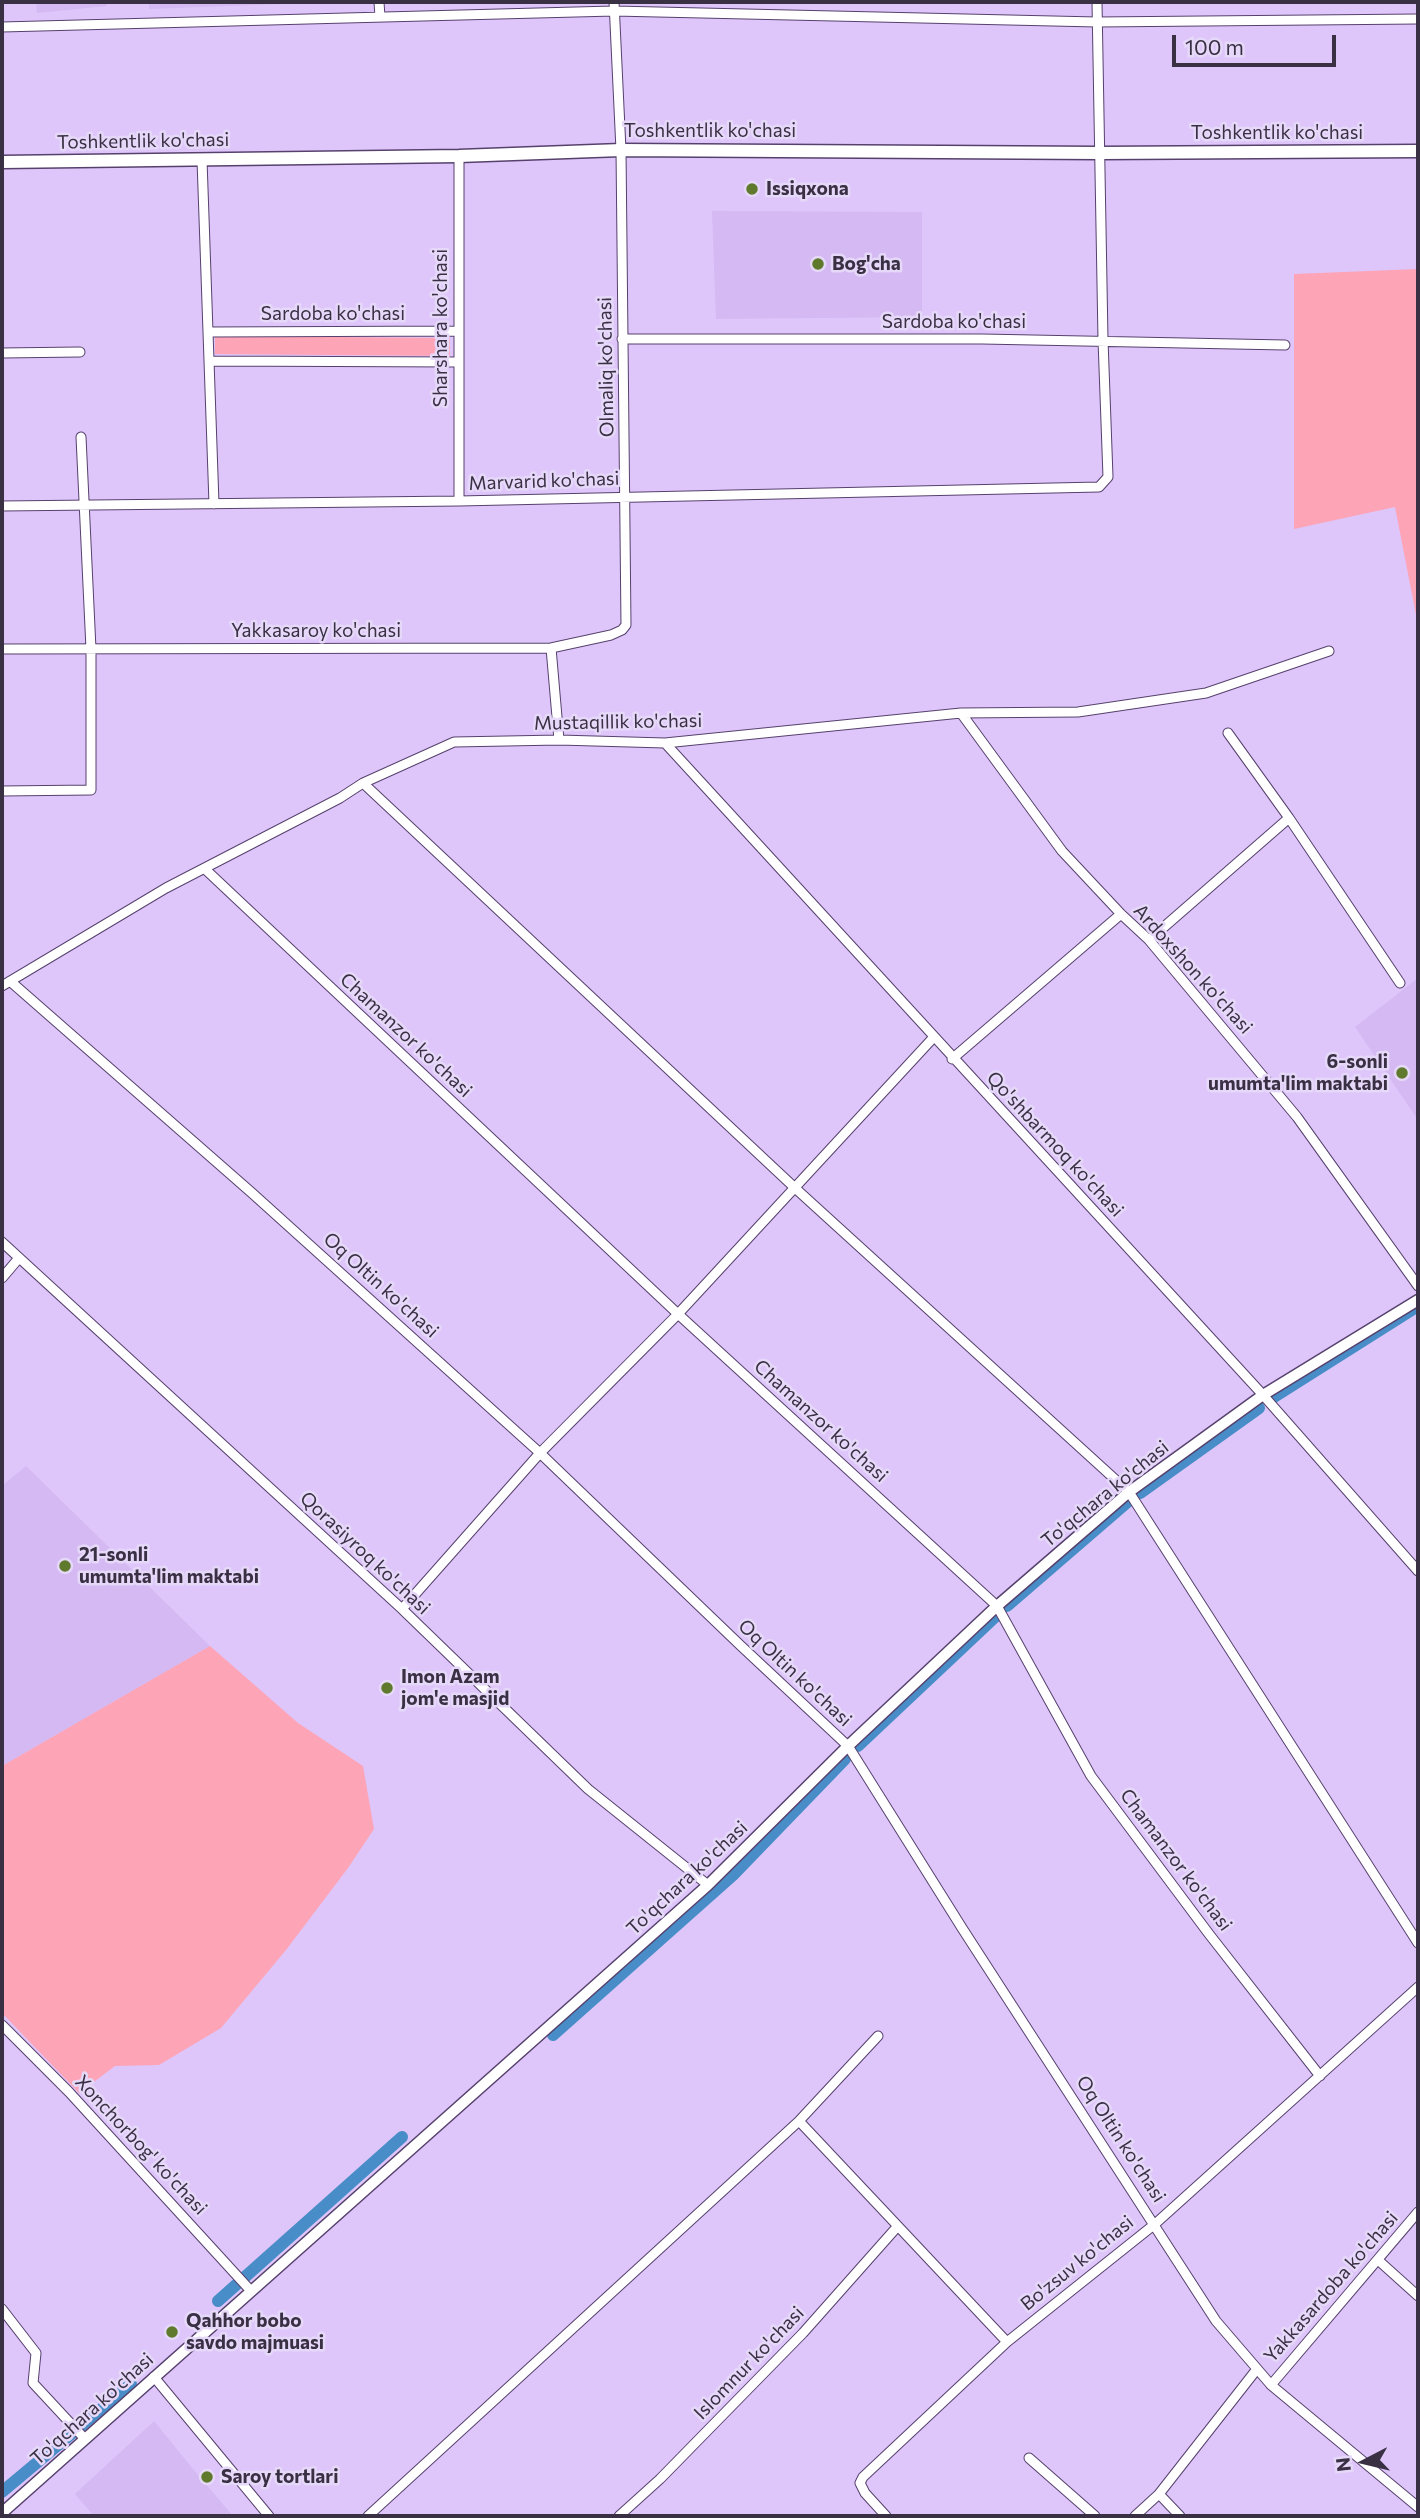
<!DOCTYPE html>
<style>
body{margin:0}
#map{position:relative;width:1420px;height:2518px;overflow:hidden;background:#dec6fa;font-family:Commissioner,sans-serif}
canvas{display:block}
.frame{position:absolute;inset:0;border:4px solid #393044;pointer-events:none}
.north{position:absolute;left:1329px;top:2427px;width:70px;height:70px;-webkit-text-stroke:5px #e6d8f8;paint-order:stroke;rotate:263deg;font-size:19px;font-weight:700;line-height:28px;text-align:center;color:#393044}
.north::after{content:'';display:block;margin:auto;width:24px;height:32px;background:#393044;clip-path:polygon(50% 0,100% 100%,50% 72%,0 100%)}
.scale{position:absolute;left:1172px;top:35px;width:164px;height:32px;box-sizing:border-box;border:4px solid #393044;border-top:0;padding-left:9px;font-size:21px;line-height:24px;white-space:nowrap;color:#393044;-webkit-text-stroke:5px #e6d8f8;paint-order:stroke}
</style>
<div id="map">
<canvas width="1420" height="2518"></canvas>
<div class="frame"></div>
<div class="north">N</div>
<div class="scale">100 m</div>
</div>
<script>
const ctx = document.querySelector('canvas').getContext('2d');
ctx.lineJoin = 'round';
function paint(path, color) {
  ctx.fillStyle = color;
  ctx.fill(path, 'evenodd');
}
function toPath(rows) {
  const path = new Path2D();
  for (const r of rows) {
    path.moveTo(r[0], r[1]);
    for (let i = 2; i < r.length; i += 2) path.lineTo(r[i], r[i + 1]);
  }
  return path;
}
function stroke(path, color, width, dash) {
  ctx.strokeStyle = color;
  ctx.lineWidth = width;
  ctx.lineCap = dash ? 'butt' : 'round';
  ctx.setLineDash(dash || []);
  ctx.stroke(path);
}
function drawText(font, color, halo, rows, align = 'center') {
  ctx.font = font + ' Commissioner,sans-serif';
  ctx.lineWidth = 5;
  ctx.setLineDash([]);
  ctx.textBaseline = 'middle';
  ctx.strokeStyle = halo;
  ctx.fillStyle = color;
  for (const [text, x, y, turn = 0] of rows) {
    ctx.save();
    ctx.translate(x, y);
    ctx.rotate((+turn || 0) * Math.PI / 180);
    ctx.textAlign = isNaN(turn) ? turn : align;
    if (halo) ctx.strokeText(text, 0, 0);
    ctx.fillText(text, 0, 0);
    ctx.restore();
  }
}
paint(toPath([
 [36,2,106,2,107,6,37,13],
 [149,2,336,2,149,9],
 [712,211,922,212,922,317,716,319],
 [1418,978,1418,1120,1355,1027],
 [26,1466,210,1646,2,1766,2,1486],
 [154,2421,193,2469,233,2516,94,2516,75,2494]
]), '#d4b9f2');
paint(toPath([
 [1418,269,1418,625,1395,507,1294,529,1294,274],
 [215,336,450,338,450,356,215,354],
 [210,1646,298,1723,363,1766,374,1829,348,1868,286,1950,221,2028,159,2065,115,2066,79,2093,2,2013,2,1766]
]), '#fda4b7');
stroke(toPath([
 [1274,1397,1418,1306],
 [1140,1493,1259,1408],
 [1007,1606,1131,1499],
 [858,1746,994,1618],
 [553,2035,733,1875,845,1759],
 [218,2301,402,2137],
 [2,2492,131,2384]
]), '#488dc7', 12);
const minor = toPath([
 [379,2,380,17],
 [2,27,614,11,1097,22,1418,19],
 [202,160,214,504],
 [208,332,459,331],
 [622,339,982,339,1285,345],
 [2,353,80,352],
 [209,361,459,362],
 [459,501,459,156],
 [2,506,459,501,1099,487,1108,477,1103,340,1097,2],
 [551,648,559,740],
 [2,649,551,648,611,635,622,630,626,625,621,150,614,2],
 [961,713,1062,851,1121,914,1149,940,1297,1117,1418,1286],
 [1228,733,1289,818,1400,983],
 [665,743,1263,1395,1418,1571],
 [363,783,795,1188,1129,1492,1418,1943],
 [2,791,91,790,91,649,81,437],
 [205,869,678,1314,997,1606,1091,1776,1209,1934,1320,2076],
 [1149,940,1289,818],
 [10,981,252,1193,540,1453,740,1645,848,1746,962,1928,1216,2321,1271,2385,1418,2507],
 [2,986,166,888,340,798,363,783,454,742,559,740,665,743,961,713,1078,712,1206,693,1329,651],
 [952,1059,1121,914],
 [2,1242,402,1609,588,1789,708,1885],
 [2,1278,19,1258],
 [402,1609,540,1453,678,1314,933,1038],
 [2,2025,69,2092,251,2291],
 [799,2121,1007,2342],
 [1378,2260,1418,2296],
 [2,2309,36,2353,33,2383,85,2439],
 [154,2377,269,2516],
 [1271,2385,1418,2212],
 [1029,2458,1095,2516],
 [1159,2494,1257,2369],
 [368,2516,799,2121,878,2036],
 [619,2516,660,2479,803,2333,897,2227],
 [886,2516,865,2493,860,2483,863,2477,1007,2342,1155,2224,1418,1987],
 [1135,2516,1159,2494,1180,2516]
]);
const tertiary = toPath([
 [2,2513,708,1885,848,1746,997,1606,1129,1492,1263,1395,1418,1300]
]);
const secondary = toPath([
 [2,162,459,156,621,150,1100,153,1418,151]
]);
stroke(minor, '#56416d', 11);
stroke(tertiary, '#56416d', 13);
stroke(secondary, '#56416d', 15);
stroke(minor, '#fff', 9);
stroke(tertiary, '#fff', 10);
stroke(secondary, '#fff', 12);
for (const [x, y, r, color] of [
 [752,189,7,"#5f7a2d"],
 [818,264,7,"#5f7a2d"],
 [1402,1073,7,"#5f7a2d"],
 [65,1566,7,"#5f7a2d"],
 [387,1688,7,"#5f7a2d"],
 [172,2332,7,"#5f7a2d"],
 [207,2477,7,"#5f7a2d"]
]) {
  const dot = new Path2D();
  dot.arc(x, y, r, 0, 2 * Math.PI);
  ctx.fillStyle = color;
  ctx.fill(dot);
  stroke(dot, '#e6d8f8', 2.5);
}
drawText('19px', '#393044', '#e6d8f8', [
 ["Toshkentlik ko'chasi",710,131],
 ["Toshkentlik ko'chasi",1277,133],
 ["Toshkentlik ko'chasi",143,141,-1],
 ["Sardoba ko'chasi",333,314],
 ["Sardoba ko'chasi",954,322],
 ["Sharshara ko'chasi",441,328,-90],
 ["Olmaliq ko'chasi",606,367,-91],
 ["Marvarid ko'chasi",544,481,-2],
 ["Yakkasaroy ko'chasi",316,631],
 ["Mustaqillik ko'chasi",618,722,-1],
 ["Ardoxshon ko'chasi",1193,969,48],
 ["Chamanzor ko'chasi",406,1035,43],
 ["Qo'shbarmoq ko'chasi",1055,1144,47],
 ["Oq Oltin ko'chasi",381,1285,42],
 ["Chamanzor ko'chasi",821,1421,42],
 ["To'qchara ko'chasi",1105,1494,-39],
 ["Qorasiyroq ko'chasi",365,1553,43],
 ["Oq Oltin ko'chasi",795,1673,43],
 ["Chamanzor ko'chasi",1176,1860,53],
 ["To'qchara ko'chasi",687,1878,-43],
 ["Oq Oltin ko'chasi",1121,2139,57],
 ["Xonchorbog' ko'chasi",141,2145,47],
 ["Bo'zsuv ko'chasi",1077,2263,-39],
 ["Yakkasardoba ko'chasi",1331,2287,-49],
 ["Islomnur ko'chasi",749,2363,-46],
 ["To'qchara ko'chasi",92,2409,-42]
]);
drawText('bold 19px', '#393044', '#e6d8f8', [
 ["Issiqxona",766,189],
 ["Bog'cha",832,264],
 ["6-sonli",1388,1062,"right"],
 ["umumta'lim maktabi",1388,1084,"right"],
 ["21-sonli",79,1555],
 ["umumta'lim maktabi",79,1577],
 ["Imon Azam",401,1677],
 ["jom'e masjid",401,1699],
 ["Qahhor bobo",186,2321],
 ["savdo majmuasi",186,2343],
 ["Saroy tortlari",221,2477]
], 'left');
</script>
